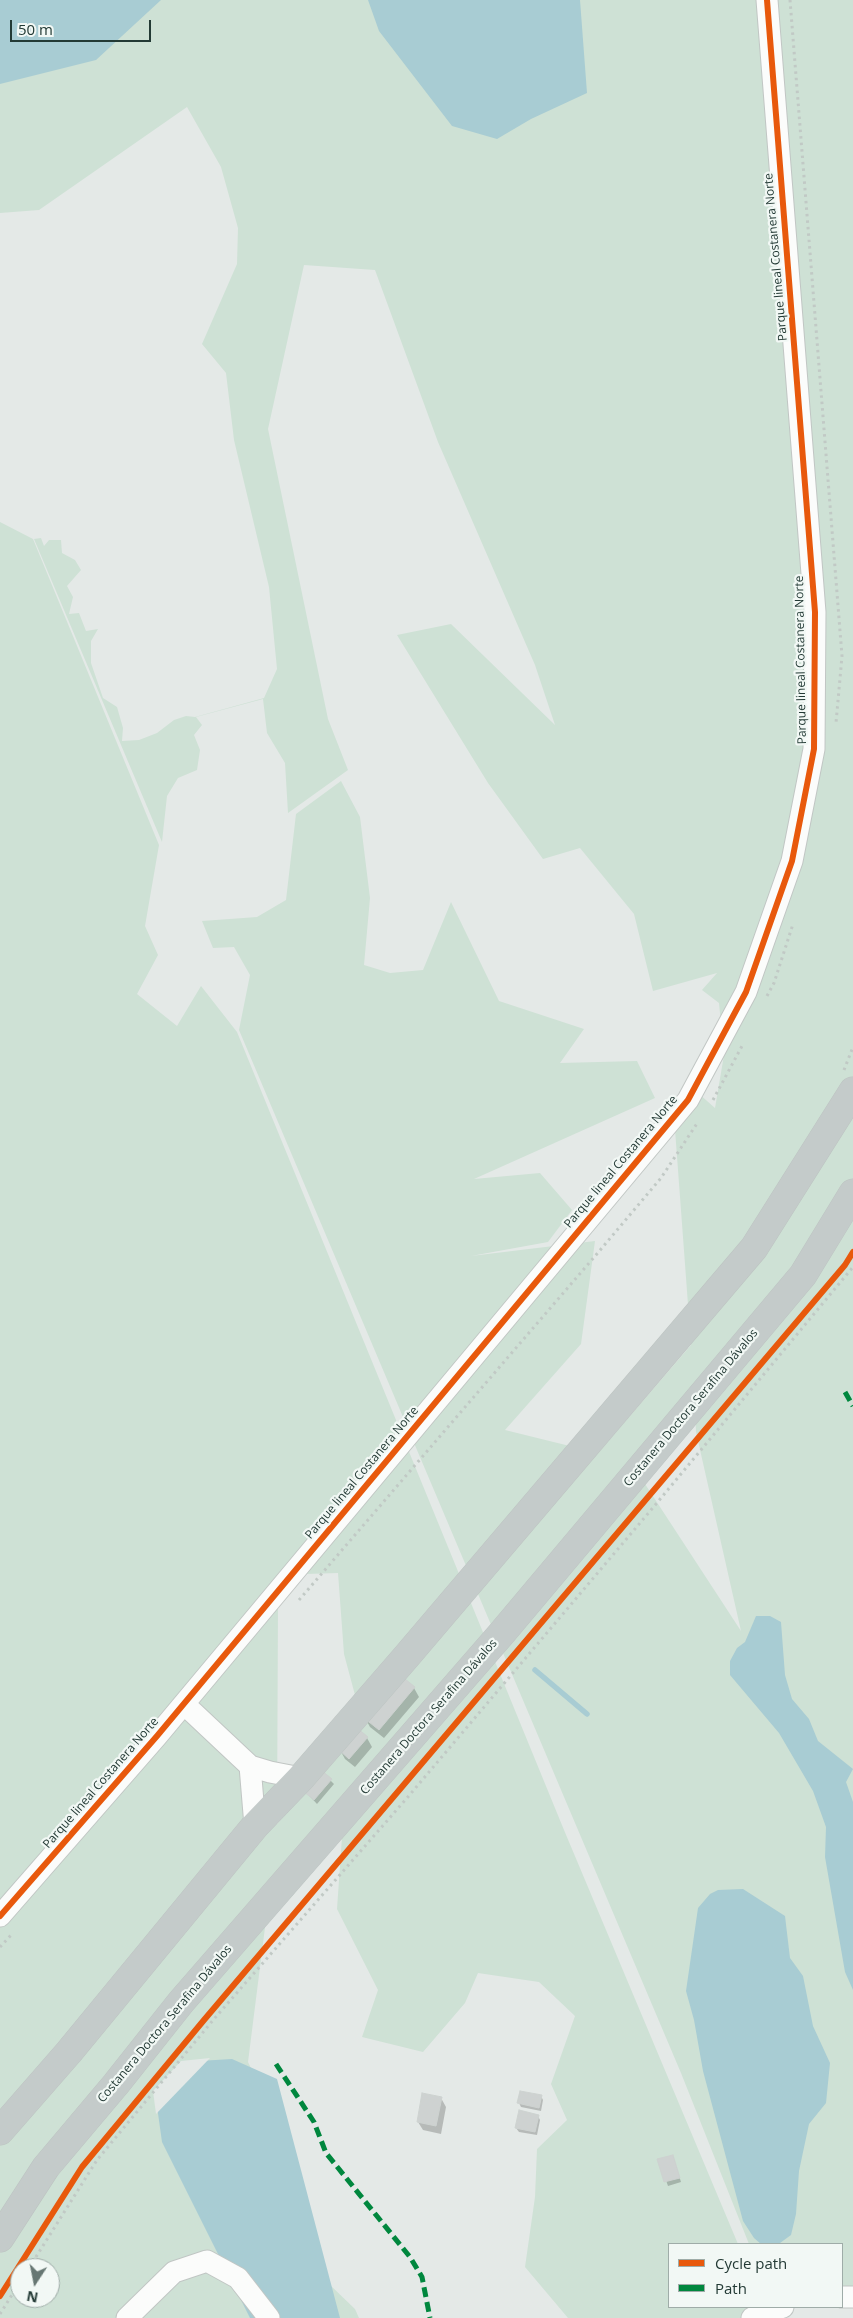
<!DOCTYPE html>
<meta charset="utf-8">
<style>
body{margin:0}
#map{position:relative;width:853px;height:2318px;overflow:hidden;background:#e4e9e7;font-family:"Open Sans",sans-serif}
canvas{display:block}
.legend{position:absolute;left:668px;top:2243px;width:175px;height:65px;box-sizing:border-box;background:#f2f8f5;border:1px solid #9faca8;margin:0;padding:6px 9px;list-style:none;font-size:15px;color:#233a35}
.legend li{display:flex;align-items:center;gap:10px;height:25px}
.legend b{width:25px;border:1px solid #9faca8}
.north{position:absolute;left:10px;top:2258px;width:50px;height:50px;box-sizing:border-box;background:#f2f8f5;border:1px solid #9faca8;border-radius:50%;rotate:191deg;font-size:14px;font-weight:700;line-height:20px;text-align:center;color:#233a35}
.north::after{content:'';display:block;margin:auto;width:18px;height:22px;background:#677773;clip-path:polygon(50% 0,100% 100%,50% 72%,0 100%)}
.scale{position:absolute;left:10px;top:20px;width:141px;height:22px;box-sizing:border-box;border:2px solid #233a35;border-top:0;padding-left:6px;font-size:15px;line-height:18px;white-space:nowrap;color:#233a35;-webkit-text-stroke:4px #f2f8f5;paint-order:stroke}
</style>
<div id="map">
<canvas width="853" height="2318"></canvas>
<ul class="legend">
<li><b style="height:6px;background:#e8590c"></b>Cycle path</li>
<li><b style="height:6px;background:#00873e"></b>Path</li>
</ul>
<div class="north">N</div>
<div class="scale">50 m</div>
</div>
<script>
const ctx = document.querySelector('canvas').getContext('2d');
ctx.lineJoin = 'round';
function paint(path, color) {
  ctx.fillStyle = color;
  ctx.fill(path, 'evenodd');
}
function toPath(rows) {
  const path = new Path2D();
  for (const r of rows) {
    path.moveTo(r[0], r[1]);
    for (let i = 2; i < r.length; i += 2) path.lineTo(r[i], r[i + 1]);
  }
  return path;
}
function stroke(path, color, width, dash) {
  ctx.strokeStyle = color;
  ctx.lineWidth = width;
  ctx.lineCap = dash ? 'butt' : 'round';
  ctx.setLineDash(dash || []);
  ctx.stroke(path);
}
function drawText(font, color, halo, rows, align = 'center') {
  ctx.font = font + ' "Open Sans",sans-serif';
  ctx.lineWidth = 4.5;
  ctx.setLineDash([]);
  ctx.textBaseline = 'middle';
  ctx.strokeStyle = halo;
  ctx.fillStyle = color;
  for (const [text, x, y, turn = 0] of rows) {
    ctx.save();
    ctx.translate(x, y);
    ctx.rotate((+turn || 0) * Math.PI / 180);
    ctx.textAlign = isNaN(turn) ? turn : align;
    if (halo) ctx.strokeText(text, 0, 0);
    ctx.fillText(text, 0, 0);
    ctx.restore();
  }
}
paint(toPath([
 [0,0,853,0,853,2288,842,2287,842,2244,749,2244,681,2073,239,1030,250,975,234,947,213,948,202,921,257,917,286,900,296,814,341,781,360,817,370,898,364,965,390,973,423,970,451,902,499,1001,584,1029,560,1063,637,1061,655,1098,474,1179,540,1173,572,1210,548,1242,471,1256,595,1241,581,1344,505,1430,598,1453,691,1345,674,1116,690,1086,715,1108,724,1055,719,1003,702,990,717,973,653,991,634,914,580,848,543,859,488,783,397,635,451,624,555,725,535,665,438,442,375,270,304,265,268,429,328,719,348,770,288,813,285,763,267,733,263,699,196,717,202,725,194,735,200,750,197,770,178,778,167,796,162,842,34,539,41,538,44,546,49,540,61,540,62,553,75,560,81,570,67,586,73,597,69,614,79,613,86,631,98,629,91,641,91,663,103,698,117,707,123,728,122,741,139,740,157,733,174,720,186,716,195,717,264,698,277,669,269,587,234,440,226,373,202,344,237,264,238,228,221,167,187,107,39,210,0,213],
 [694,1387,696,1432,741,1631,630,1461],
 [0,522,33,539,159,845,145,926,158,955,137,994,177,1026,201,986,237,1032,564,1830,738,2244,669,2244,669,2307,764,2307,769,2318,568,2318,525,2267,535,2197,537,2149,567,2120,551,2084,575,2016,539,1982,478,1973,465,2003,423,2052,362,2037,378,1990,337,1909,342,1837,271,1880,248,2062,296,2160,303,2259,355,2309,359,2318,0,2318],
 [338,1573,344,1654,363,1725,277,1824,278,1607,306,1574],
 [20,2268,50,2268,50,2298,20,2298]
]), '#cee1d5');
paint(toPath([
 [0,0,161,0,96,60,0,84],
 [368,0,580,0,587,93,531,119,497,139,452,126,379,31],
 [756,1616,770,1616,781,1622,785,1675,792,1699,809,1719,818,1741,853,1769,846,1782,853,1802,853,1990,845,1972,825,1857,826,1827,813,1791,779,1733,730,1675,730,1661,737,1648,745,1642],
 [743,1889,785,1916,790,1958,803,1976,813,2026,830,2063,826,2103,809,2124,799,2171,796,2214,791,2235,780,2243,761,2244,754,2238,743,2221,703,2071,694,2020,686,1991,698,1908,710,1894,718,1890],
 [232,2059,277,2079,340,2318,250,2318,162,2142,155,2092,182,2062]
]), '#a8ccd3');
paint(toPath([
 [210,2058,156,2114,153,2091,181,2061]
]), '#e4e9e7');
paint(toPath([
 [414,1688,419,1697,384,1738,370,1727,365,1718],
 [367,1738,372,1747,355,1767,345,1759,340,1750],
 [322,1772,334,1784,317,1804,305,1791],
 [541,2096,543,2100,541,2111,521,2107,519,2103],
 [441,2098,446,2107,441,2134,423,2130,418,2122],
 [538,2116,540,2120,537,2135,519,2132,516,2128],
 [673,2156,681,2182,668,2186,659,2160]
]), '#0003');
stroke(toPath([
 [535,1670,587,1714]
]), '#a8ccd3', 5.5);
const building = toPath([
 [400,1675,415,1687,379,1730,364,1718,400,1675],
 [357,1728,368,1737,349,1759,339,1750,357,1728],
 [321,1770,332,1779,314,1800,303,1791,321,1770],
 [520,2091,542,2095,539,2108,517,2103,520,2091],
 [422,2093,442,2097,436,2126,417,2122,422,2093],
 [519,2110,539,2115,535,2132,515,2128,519,2110],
 [673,2155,680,2178,664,2182,657,2159,673,2155]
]);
paint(building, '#ced2d1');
stroke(building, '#cdd2d0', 1);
const minor = toPath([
 [184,1704,250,1766,270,1772,301,1778],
 [250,1766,255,1826],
 [0,1916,157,1736,688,1100,746,992,792,861,814,749,815,612,767,0],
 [842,2297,853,2297],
 [127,2318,174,2272,207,2261,238,2278,269,2318],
 [752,2318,783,2307]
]);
const trunk = toPath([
 [0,2131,69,2052,255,1826,301,1778,406,1657,754,1248,853,1091],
 [0,2238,46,2167,116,2084,181,2002,502,1633,803,1275,853,1193]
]);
stroke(minor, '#c1c6c4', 23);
stroke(trunk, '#bdc4c2', 29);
stroke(toPath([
 [790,0,842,656,836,723],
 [767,996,774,983,793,924],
 [844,1070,853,1047],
 [713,1100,742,1046],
 [299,1600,596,1255,661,1178,698,1122],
 [0,1947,13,1933],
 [29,2268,97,2160,214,2019,407,1798,651,1510,853,1267],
 [0,2314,20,2282]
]), '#c1c9c5', 3, [2.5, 4]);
stroke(minor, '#fbfcfb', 21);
stroke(trunk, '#c4cbca', 28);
stroke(toPath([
 [845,1392,853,1406],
 [276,2064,314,2122,326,2153,410,2257,422,2277,430,2318]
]), '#00873e', 5, [10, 5]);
stroke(toPath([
 [0,1916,157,1736,688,1100,746,992,792,861,814,749,815,612,767,0],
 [0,2296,82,2167,204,2020,845,1265,853,1252]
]), '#e8590c', 6);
drawText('12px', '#233a35', '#f2f8f5', [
 ["Parque lineal Costanera Norte",776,257,-95],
 ["Parque lineal Costanera Norte",801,660,-91],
 ["Parque lineal Costanera Norte",621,1162,-50],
 ["Costanera Doctora Serafina Dávalos",691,1408,-50],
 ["Parque lineal Costanera Norte",362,1473,-50],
 ["Costanera Doctora Serafina Dávalos",429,1717,-49],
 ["Parque lineal Costanera Norte",101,1783,-49],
 ["Costanera Doctora Serafina Dávalos",165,2024,-50]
]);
</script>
